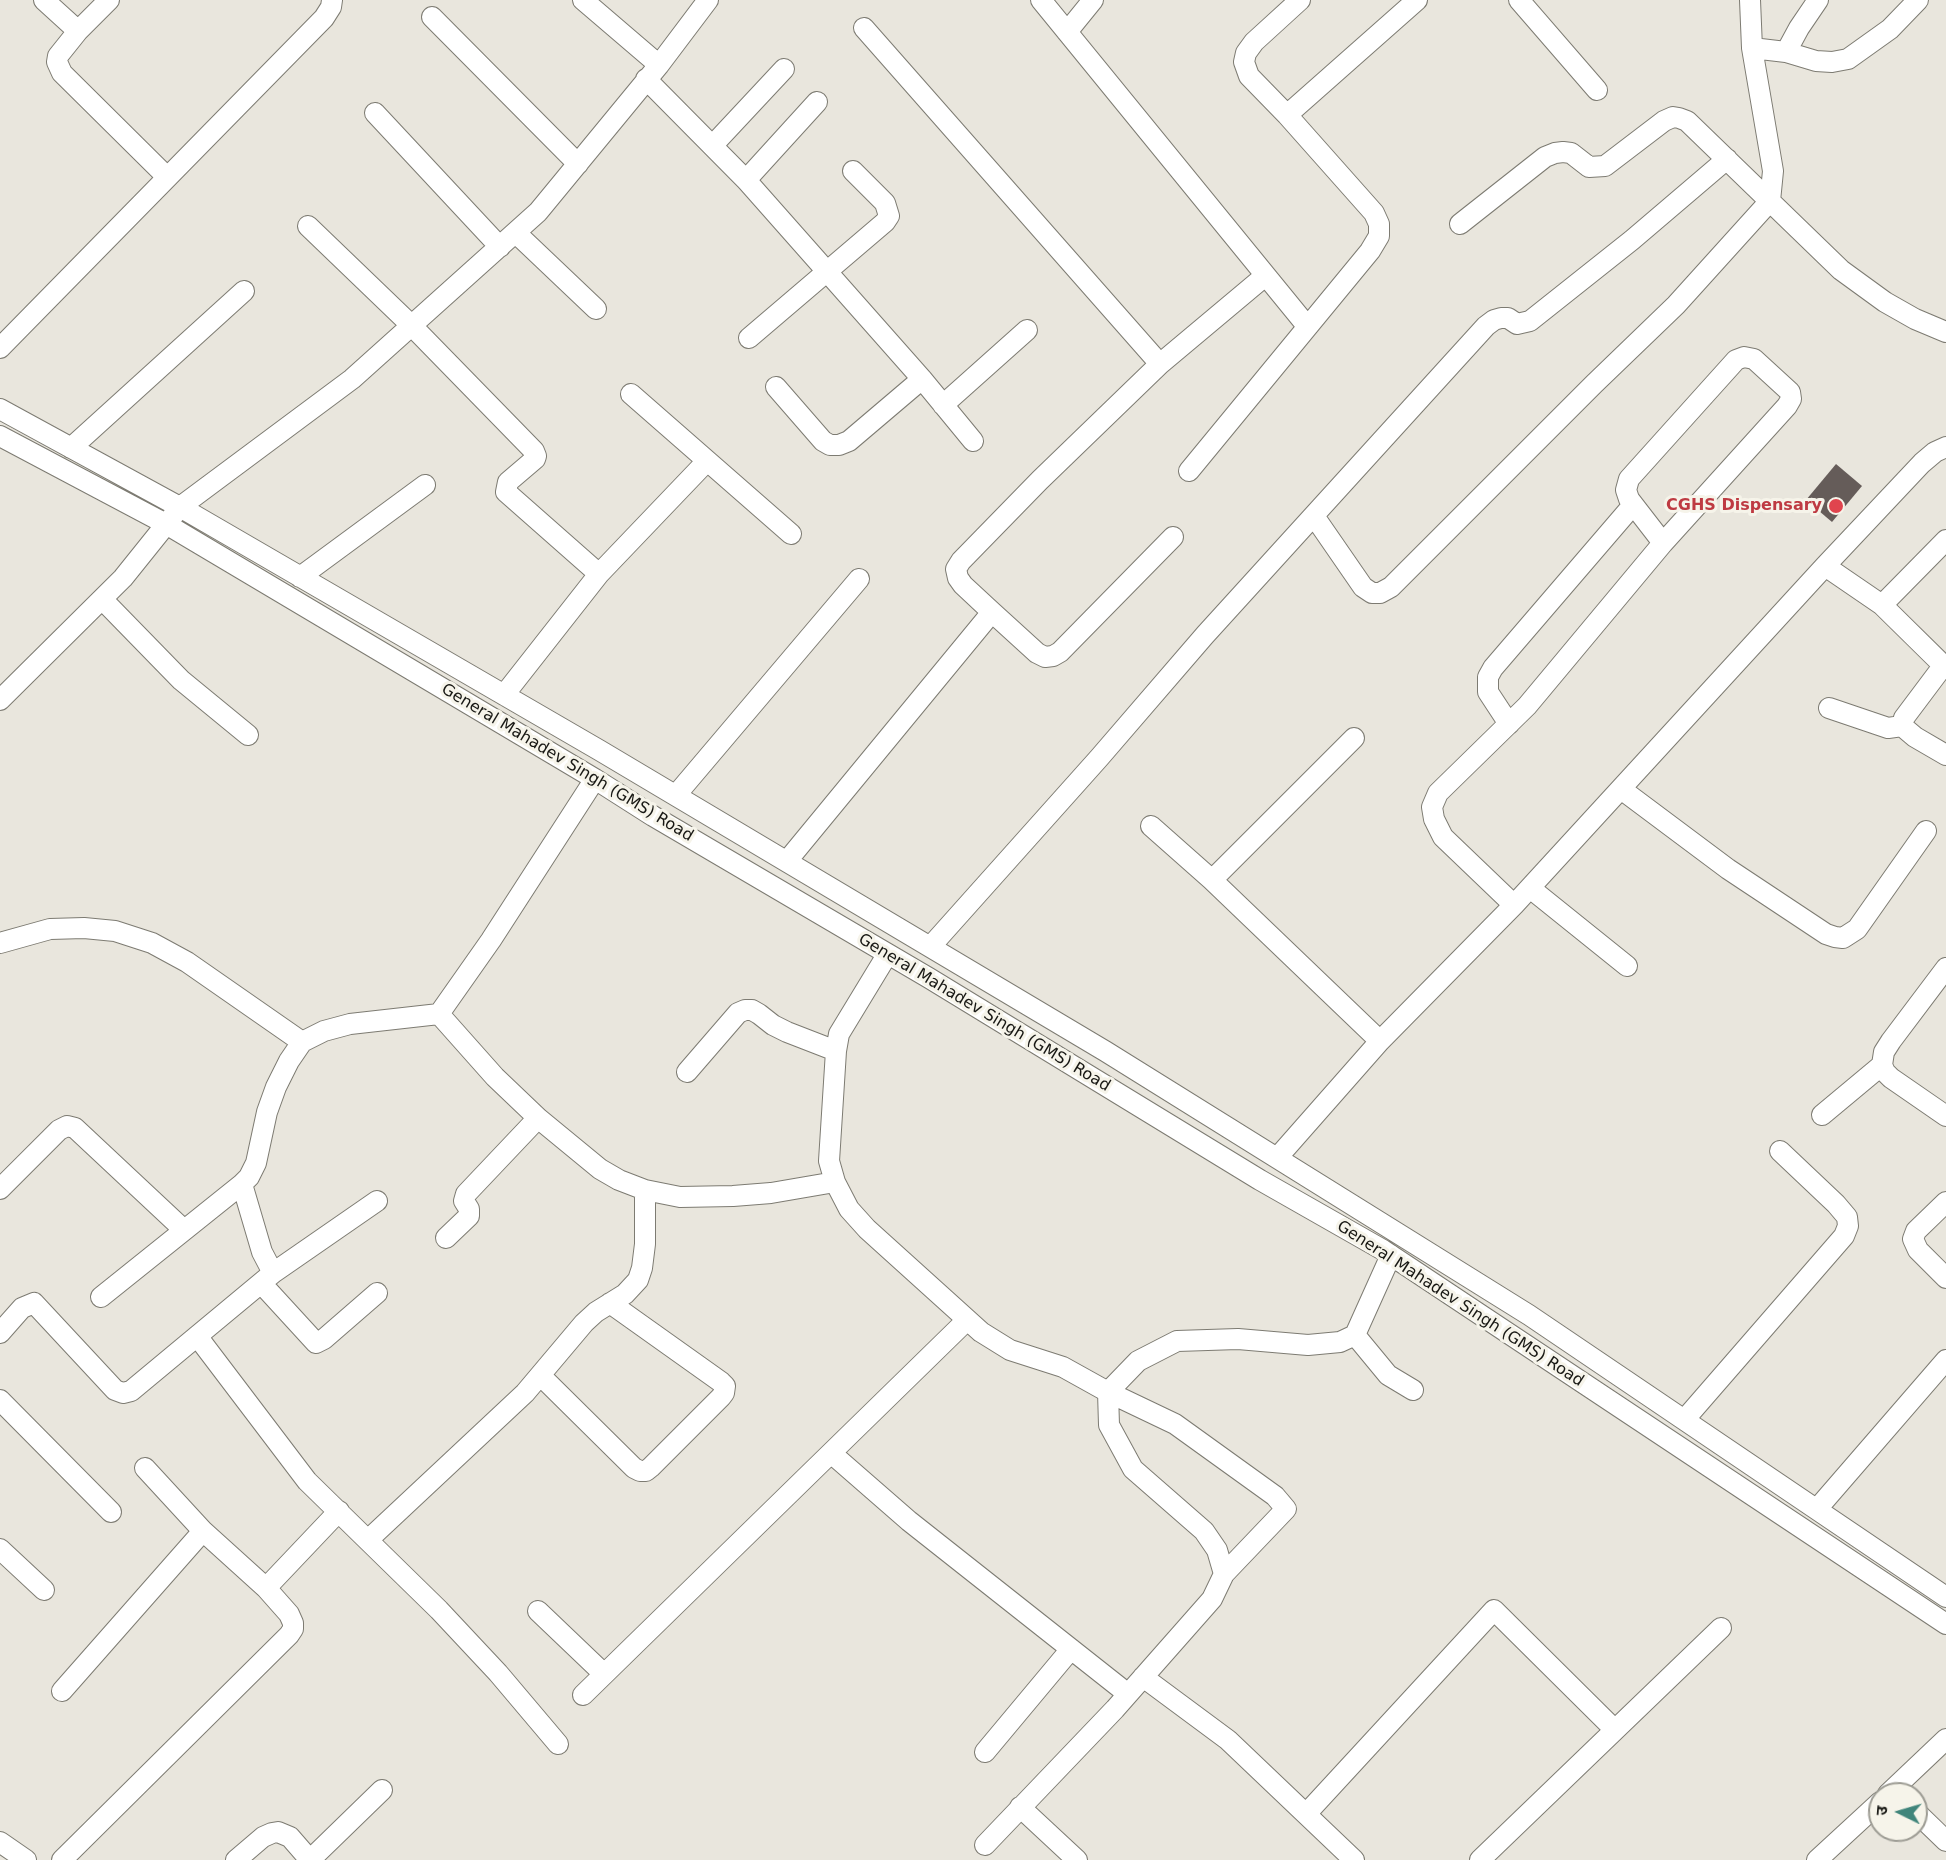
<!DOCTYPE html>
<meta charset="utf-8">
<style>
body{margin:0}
#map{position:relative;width:1946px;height:1860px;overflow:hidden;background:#e9e6dd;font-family:"DejaVu Sans","Noto Sans Devanagari",sans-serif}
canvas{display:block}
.north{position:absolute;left:1868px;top:1782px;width:60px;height:60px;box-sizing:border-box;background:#f6f4ea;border:2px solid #9d9c94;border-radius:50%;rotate:275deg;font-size:16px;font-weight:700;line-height:24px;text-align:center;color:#181814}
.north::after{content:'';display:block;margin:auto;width:21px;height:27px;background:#40857b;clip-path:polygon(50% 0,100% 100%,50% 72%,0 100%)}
</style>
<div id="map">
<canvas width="1946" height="1860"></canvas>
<div class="north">उ</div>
</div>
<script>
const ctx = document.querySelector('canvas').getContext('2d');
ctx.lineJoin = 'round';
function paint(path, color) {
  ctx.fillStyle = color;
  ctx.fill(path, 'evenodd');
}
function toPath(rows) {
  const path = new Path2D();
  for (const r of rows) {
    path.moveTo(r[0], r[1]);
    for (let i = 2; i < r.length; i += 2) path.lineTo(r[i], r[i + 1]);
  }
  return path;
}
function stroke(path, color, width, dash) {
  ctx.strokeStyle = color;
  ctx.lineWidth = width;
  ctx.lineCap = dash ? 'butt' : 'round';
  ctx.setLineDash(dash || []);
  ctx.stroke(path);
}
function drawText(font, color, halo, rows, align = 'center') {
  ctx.font = font + ' "DejaVu Sans",sans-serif';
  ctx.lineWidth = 6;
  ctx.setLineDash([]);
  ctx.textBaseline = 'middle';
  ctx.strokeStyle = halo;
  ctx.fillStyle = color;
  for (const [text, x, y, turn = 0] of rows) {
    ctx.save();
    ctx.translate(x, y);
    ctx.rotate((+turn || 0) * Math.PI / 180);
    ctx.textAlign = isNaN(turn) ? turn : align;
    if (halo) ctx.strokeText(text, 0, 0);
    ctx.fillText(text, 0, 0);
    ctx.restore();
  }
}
paint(toPath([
 [1836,464,1862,486,1832,522,1806,500]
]), '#655c59');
const minor = toPath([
 [44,0,78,31,58,56,57,62,62,73,167,177],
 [583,0,659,65],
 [1041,0,1307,326],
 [1519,0,1597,90],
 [432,17,578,164],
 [864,28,1160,364],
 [78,31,109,0],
 [1067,32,1093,0],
 [1752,48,1786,52,1816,61,1832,62,1848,59,1890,29,1918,0],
 [1786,52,1799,28,1818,0],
 [646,79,746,180,922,379,973,441],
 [375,113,500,247],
 [1287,115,1417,0],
 [713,145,784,69],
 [746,180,817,102],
 [1460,224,1545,157,1555,153,1563,152,1571,153,1589,167,1605,166,1664,121,1673,117,1679,118,1687,121,1841,270,1885,302,1915,319,1946,332],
 [308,226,412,326,534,451,536,456,535,459,508,482,506,492,599,574],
 [516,233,596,309],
 [749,338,885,222,889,216,885,203,853,171],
 [0,348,324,18,331,7,332,0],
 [776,387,823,441,830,445,839,445,849,441,922,379],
 [631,394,791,534],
 [943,405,1027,330],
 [0,409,187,511,599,750,1105,1051,1529,1315,1946,1597],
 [0,436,166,524,595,779,653,816,929,978,1260,1180,1383,1250,1946,1624],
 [71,448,244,291],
 [1189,471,1370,251,1379,236,1379,224,1374,213,1287,115,1249,76,1244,62,1246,53,1254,42,1300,0],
 [1314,516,1363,587,1372,593,1380,593,1391,587,1594,384,1676,305,1770,201,1773,171,1752,48,1750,0],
 [1173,537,1060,652,1053,656,1045,657,1037,653,992,612,963,585,958,578,956,569,961,561,1040,480,1160,364,1265,276],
 [1825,566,1882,605,1946,668],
 [300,577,425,485],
 [102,599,181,680,248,735],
 [1882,605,1946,540],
 [1943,666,1904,718,1902,726,1915,737,1946,755],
 [504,695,599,574,707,461],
 [0,700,123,578,180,507,352,379,538,212,659,65,708,0],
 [1829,708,1888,728,1902,726],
 [1509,724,1488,692,1488,677,1493,668,1633,505],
 [1621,789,1728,869,1826,934,1835,937,1843,938,1857,929,1926,831],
 [676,795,859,579],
 [1151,826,1212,880,1380,1041],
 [787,861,992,612],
 [1212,880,1354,738],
 [1530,888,1627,966],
 [1514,905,1443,837,1434,819,1432,807,1438,793,1527,706,1663,543,1787,406,1791,399,1790,392,1754,359,1744,357,1736,360,1629,479,1626,490,1629,499,1663,543],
 [0,943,50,929,84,928,115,931,152,943,187,962,302,1042],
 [931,946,1099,758,1205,635,1486,326,1494,320,1501,318,1508,318,1517,324,1530,321,1632,240,1727,159],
 [887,955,839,1034,836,1051,829,1161,835,1182,849,1209,867,1229,981,1332,1010,1350,1063,1367,1108,1392,1175,1424,1275,1496,1286,1509,1224,1574],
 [1946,968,1891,1041,1884,1052,1882,1065,1885,1072,1891,1078,1946,1116],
 [439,1014,495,1077,538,1118,600,1169,619,1180,645,1190,680,1197,733,1196,771,1193,835,1182],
 [687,1072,738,1013,745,1010,752,1010,759,1014,773,1025,787,1032,836,1051],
 [1822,1115,1882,1065],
 [1277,1158,1380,1041,1514,905,1825,566,1922,463,1935,452,1946,447],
 [0,1189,59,1130,67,1126,75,1128,184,1230],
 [1946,1202,1916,1231,1913,1239,1918,1250,1946,1278],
 [446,1238,469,1216,469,1209,464,1201,466,1194,538,1118],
 [273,1273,262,1252,242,1184,249,1177,256,1163,267,1112,276,1087,289,1061,302,1042,324,1031,350,1024,439,1014,491,940,595,779],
 [261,1283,316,1343,324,1339,377,1293],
 [101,1297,242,1184],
 [0,1333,22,1308,34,1303,115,1390,123,1393,131,1391,273,1273,377,1201],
 [1355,1335,1388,1375,1413,1390],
 [197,1336,307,1481,439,1610,498,1673,558,1744],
 [541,1376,634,1468,640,1471,646,1471,651,1467,721,1397,724,1393,725,1386,721,1382,610,1303],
 [0,1400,111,1512],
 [1685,1419,1844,1236,1848,1226,1847,1217,1836,1204,1780,1151],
 [831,1453,909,1521,1128,1694],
 [145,1468,203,1531],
 [1817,1509,1946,1360],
 [369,1539,525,1393,584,1323,596,1312,625,1294,638,1280,642,1268,645,1244,645,1190],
 [0,1549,44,1590],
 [266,1588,339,1511],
 [538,1611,604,1674],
 [1143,1677,1228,1740,1354,1860],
 [62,1691,203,1531,266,1588,289,1614,293,1623,293,1629,289,1635,62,1860],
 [583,1695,967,1320],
 [985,1752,1071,1649],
 [1888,1794,1946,1739],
 [1020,1807,1077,1860],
 [1916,1812,1946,1841],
 [1306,1814,1494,1610,1615,1730],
 [0,1842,26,1860],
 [985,1845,1115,1709,1212,1599,1224,1574,1217,1550,1204,1531,1133,1469,1109,1425,1108,1392,1138,1361,1177,1341,1238,1339,1308,1345,1340,1342,1355,1335,1391,1255],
 [236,1860,263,1837,272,1833,278,1832,290,1837,310,1860],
 [310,1860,382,1790],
 [1480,1860,1721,1628],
 [1817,1860,1880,1802]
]);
stroke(minor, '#7d7b72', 22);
stroke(minor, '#fff', 20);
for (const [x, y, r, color] of [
 [1836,506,8,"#e0444e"]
]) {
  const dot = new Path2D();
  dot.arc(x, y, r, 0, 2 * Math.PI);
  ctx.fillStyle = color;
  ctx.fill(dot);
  stroke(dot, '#f6f4ea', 2);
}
drawText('bold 16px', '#be3a42', '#f6f4ea', [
 ["CGHS Dispensary",1822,506]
], 'right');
drawText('16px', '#181814', '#f6f4ea', [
 ["General Mahadev Singh (GMS) Road",567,763,31],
 ["General Mahadev Singh (GMS) Road",984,1013,31],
 ["General Mahadev Singh (GMS) Road",1460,1304,33]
]);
</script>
